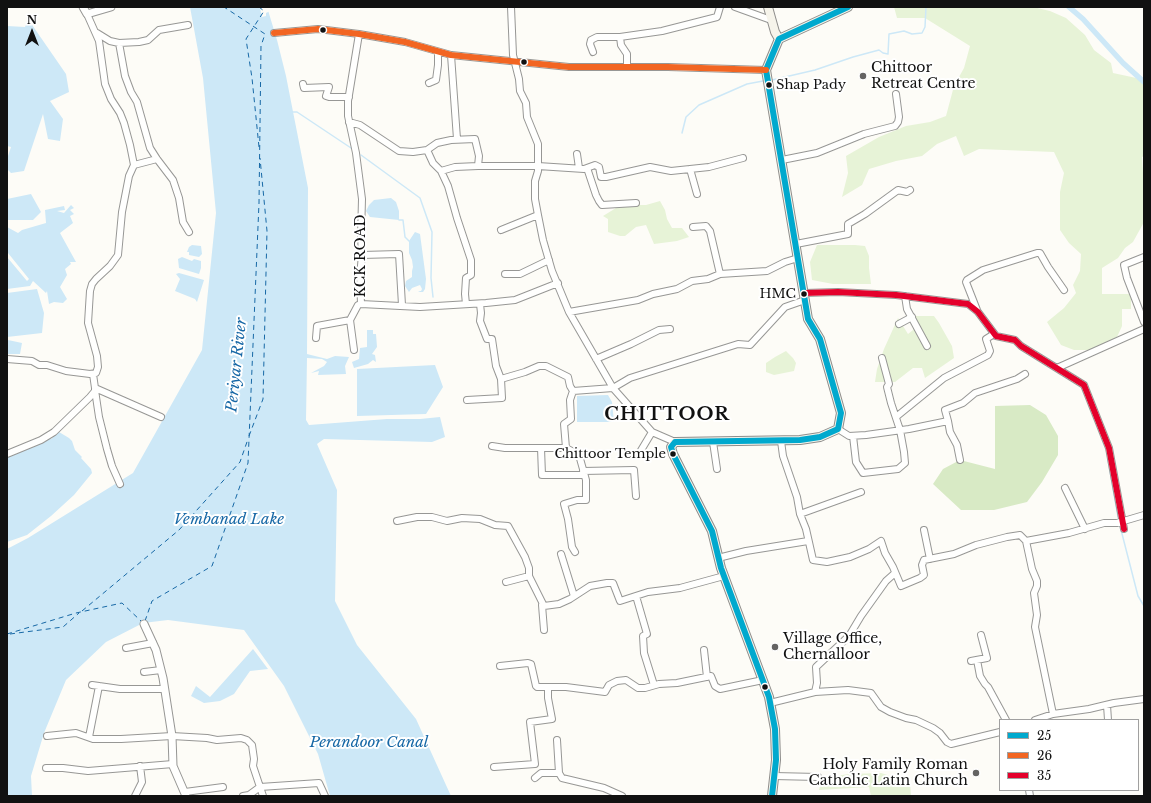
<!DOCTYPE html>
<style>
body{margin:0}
#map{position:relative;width:1151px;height:803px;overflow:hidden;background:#fdfcf7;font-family:"Libre Baskerville",serif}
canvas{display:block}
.frame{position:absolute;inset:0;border:8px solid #111;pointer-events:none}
.legend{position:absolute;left:999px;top:719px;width:140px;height:72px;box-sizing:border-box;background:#fff;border:1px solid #a0a0a0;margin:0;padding:5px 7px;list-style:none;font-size:12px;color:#111}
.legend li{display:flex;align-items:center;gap:8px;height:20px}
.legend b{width:20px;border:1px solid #a0a0a0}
.north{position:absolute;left:12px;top:12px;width:40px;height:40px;-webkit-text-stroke:3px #fff;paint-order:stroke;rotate:0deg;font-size:11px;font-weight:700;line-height:16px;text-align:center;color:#111}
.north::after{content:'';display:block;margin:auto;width:14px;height:18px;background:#111;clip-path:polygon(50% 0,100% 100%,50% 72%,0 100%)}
</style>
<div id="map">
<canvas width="1151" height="803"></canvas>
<div class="frame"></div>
<ul class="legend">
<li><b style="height:5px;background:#00a9ce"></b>25</li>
<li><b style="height:5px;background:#f26522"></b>26</li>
<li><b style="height:5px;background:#e4002b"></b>35</li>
</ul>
<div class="north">N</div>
</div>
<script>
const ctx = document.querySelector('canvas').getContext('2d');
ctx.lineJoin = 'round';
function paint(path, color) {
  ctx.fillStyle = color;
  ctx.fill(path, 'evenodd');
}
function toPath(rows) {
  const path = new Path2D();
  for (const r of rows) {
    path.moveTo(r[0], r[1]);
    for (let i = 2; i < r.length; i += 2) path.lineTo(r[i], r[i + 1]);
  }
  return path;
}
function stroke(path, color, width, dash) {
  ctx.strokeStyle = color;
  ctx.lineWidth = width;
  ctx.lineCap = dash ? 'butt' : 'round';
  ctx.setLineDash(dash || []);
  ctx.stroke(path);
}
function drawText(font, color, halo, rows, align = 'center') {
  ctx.font = font + ' "Libre Baskerville",serif';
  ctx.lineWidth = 4;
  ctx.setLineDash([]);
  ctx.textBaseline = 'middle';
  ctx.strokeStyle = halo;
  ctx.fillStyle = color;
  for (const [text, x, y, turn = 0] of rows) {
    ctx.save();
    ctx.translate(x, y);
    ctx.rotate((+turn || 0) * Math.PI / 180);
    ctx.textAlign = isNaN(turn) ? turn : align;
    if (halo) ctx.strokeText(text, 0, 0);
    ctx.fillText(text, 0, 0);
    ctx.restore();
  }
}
paint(toPath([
 [894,7,1033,7,1050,11,1066,18,1085,35,1094,50,1111,63,1113,73,1141,79,1144,81,1144,156,1142,157,1143,173,1144,173,1144,222,1133,242,1125,248,1118,258,1102,268,1102,294,1131,294,1131,309,1122,309,1122,326,1117,337,1093,350,1074,350,1061,345,1047,322,1064,308,1076,293,1073,285,1080,271,1081,254,1069,243,1060,230,1060,192,1064,173,1054,152,979,149,964,156,956,136,937,144,922,156,896,161,869,169,862,185,842,197,848,173,846,156,879,137,906,126,930,122,946,116,954,86,964,68,970,46,925,18,897,18],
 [660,201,665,210,667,219,672,228,682,228,689,237,677,241,654,244,646,225,636,227,625,236,620,236,608,232,608,219,603,216,616,208,632,205,646,205],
 [817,245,855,245,865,246,869,256,869,268,871,284,833,284,812,280,810,262],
 [916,316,934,316,939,323,952,346,954,358,925,378,922,368,913,368,895,382,875,382,877,369,884,349,898,318,908,334,913,330],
 [786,351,793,358,796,363,794,371,774,375,766,372,766,363,775,357],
 [881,773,910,782,911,796,871,796,869,787,819,790,822,778,849,774]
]), '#e7f3d7');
paint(toPath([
 [1030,405,1046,415,1058,436,1058,455,1042,482,1027,502,994,510,961,510,933,484,943,469,960,460,995,469,995,406]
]), '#d8eac5');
paint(toPath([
 [190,7,267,7,277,40,286,76,308,188,307,354,327,359,335,356,349,357,345,366,346,374,318,375,319,371,311,373,324,366,327,362,322,359,307,358,306,420,309,425,387,419,420,419,440,417,445,437,432,442,324,439,317,444,337,490,335,601,357,645,416,719,451,796,330,796,318,754,284,686,244,630,168,620,143,623,106,642,66,680,44,733,31,776,32,796,7,796,7,549,28,538,133,473,202,350,216,213,203,78],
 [28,19,66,74,69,92,50,101,63,119,60,141,48,139,43,114,24,171,11,173,7,169,7,159,11,147,7,146,7,26,25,27],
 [31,194,41,212,33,220,7,220,7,199],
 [391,198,396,202,399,211,399,220,370,217,366,211,369,205,374,200],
 [71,205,74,208,70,210,74,214,70,216,73,223,60,233,76,262,70,262,71,264,65,269,67,275,60,287,67,299,63,303,54,302,49,304,47,291,46,293,33,281,30,286,7,289,7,257,27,281,29,279,8,253,7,227,18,233,22,230,46,223,45,210,64,206,65,210,57,211,64,213],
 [415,232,420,234,426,279,425,289,423,292,420,292,418,291,421,291,422,289,420,285,412,288,409,292,405,286,406,281,412,277,412,271,413,267,412,260,409,253,409,241],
 [192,245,201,246,202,254,199,257,189,255,189,252,187,252,189,247],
 [182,257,192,261,194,259,201,261,201,268,199,274,179,268,178,259],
 [179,273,204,280,197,302,195,299,175,291,180,279,176,274],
 [37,289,44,313,42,333,7,337,7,293],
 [367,330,373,330,373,334,376,334,377,347,372,354,375,355,376,362,373,360,368,364,354,368,352,362,359,359,360,348,367,347],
 [8,340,22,343,20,354,8,354,7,341],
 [435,365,443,387,426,414,357,416,357,369],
 [608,395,612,402,614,422,577,422,577,396],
 [59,432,69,438,72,441,75,450,82,457,81,458,91,469,92,473,74,495,51,516,27,535,7,542,7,457,49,438,51,439],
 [253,649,268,669,250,671,234,694,220,701,204,703,191,696,196,686,210,697]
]), '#cde8f7');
paint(toPath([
 [269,7,270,11,266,13,266,16,262,17,260,8]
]), '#fdfcf7');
stroke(toPath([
 [772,80,815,70,853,57,879,50,883,53,888,54,889,34,904,31,912,34,922,33,925,27,926,7],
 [292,112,297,112,351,148],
 [682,133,686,117,699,105,747,84,763,81],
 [361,155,420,198,432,232,431,278,433,297],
 [399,220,403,220,405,237,409,241],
 [1108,460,1118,517],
 [1120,526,1138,596,1144,606],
 [1144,796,1144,784]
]), '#cde8f7', 1.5);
stroke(toPath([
 [1069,7,1083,19,1123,63,1144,82]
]), '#cde8f7', 5.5);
stroke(toPath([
 [259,147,252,78,246,39,264,11,259,7],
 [249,436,263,399,267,231,260,158],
 [82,611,179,530,240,462,248,439],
 [145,621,152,601,212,566,248,463,259,203,261,46,265,34,224,7],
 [7,634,76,613,122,603,142,622],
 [10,634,63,627,79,613]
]), '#1768a6', 1, [5, 4]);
const minor = toPath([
 [511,7,513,55,519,79,520,91,526,103,527,117,538,144,538,171,535,181,535,199,538,215,543,240,552,271,569,312],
 [735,7,771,20],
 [97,33,110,41,119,43,139,42,148,40,159,30,188,25],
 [274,33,318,29,359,34,405,42,451,55,569,67,668,67,766,70],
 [359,34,348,101,348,116,356,153,362,199,361,236,362,255,360,276,361,304,420,307,486,303,515,300,558,283],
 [620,37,621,45,627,54,627,67],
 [119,43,125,76,131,92,137,102,150,148,157,159,173,180,179,198,183,222,189,232],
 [593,52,590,44,591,40,597,37,620,37,662,31,717,17,720,7],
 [451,55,457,139],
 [429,83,436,80,438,65,438,52],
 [303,84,304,88,329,87,326,96,329,97,349,97],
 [349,122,360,125,399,151,413,152,427,150,433,163,441,171,448,186,457,218,471,260,471,275,466,278,465,294,466,304],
 [427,150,437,143,451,140,475,139,479,156,478,166,455,167,441,171],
 [577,154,579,168],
 [782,160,817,153,864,134,895,126,898,122,899,117,896,94],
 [134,165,157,159],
 [478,166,538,166,584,169,595,165,599,167,601,177,606,177,650,167,671,171,709,167,743,158],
 [587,168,596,195,599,201,602,205,636,203],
 [690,169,697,194],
 [693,227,706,226,710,231,720,274],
 [501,230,538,215],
 [796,244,848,234,848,224,865,214,898,190,907,192,910,190],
 [362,255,399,254,402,305],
 [1144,257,1124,265,1127,278,1144,322],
 [505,274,520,274,549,260],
 [804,293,838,292,896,295,968,304,978,312,996,336,1015,340,1021,346,1084,385,1109,448,1124,529],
 [905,296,907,309,927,346],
 [977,310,966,282,967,280,983,270,1037,253,1040,253,1048,267,1064,290],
 [350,320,354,350],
 [899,324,912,317],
 [316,338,317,326,350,320,358,305,361,304],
 [7,359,32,361,39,365,47,365,66,371,90,374,96,373,98,367,97,356,88,323,90,291,92,284,96,279,110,266,118,255,122,212,129,176,134,165,130,145,124,123,120,113,111,99,105,84,99,41,87,14],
 [596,359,631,344,659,330,670,329],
 [1057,368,1144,329],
 [93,374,95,388,161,417],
 [501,379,525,372,539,366,546,366,568,377,570,386,573,391],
 [95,390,99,417,107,449,112,466,120,484],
 [467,400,502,398,501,379,496,366,492,339,487,339,480,321,481,313,480,304],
 [896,417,944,378,988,355,990,351,986,339,994,334],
 [948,421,950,432,957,445,960,460],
 [838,429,849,436,866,435,909,429,948,421,945,410,963,403,975,393,1017,379,1025,374],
 [853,436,856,462,863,473,898,469,905,463,904,452,900,430,891,403,887,387,889,384,882,358],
 [781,441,783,456,797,497,800,514,806,529,813,560,827,562,850,557,869,549,881,541,885,553,893,567,901,586,920,578,924,575,922,565,924,560,954,554,976,545,1007,537,1020,535,1026,541,1069,533,1104,523,1117,523,1144,515],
 [675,442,652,432,613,388,569,312,638,300,653,294,677,289,692,281,708,279,720,274,767,271,785,262,798,258],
 [713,442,717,469],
 [492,446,505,448,566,448,564,424,571,419,570,400,573,391,613,388,630,378,738,344,750,345,785,307,805,300],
 [541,448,542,475,584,475],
 [566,448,579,455,586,480,586,500,577,500,564,504,568,519,572,547,575,552],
 [640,452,652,432],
 [7,454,41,440,54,432,90,397,95,391],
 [583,471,634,470,636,496],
 [1065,488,1085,529],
 [800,514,861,492],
 [397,521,417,517,432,517,447,521,462,518,480,519,495,525,508,526,525,557,529,568,529,576],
 [924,530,930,559],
 [1026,541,1032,569,1037,581,1037,586,1034,593,1037,615,1035,627,1053,714],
 [561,554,574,596],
 [718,558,746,551,808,541],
 [506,582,529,576,544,606,559,604,570,599,590,586,607,583,613,583,620,601,648,592,680,588,724,576],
 [636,596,647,634,643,636,644,653,654,685],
 [542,605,544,630],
 [981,635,987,658,971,661,977,660,980,676,985,684,988,687,1006,720],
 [126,648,153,643],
 [704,650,707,677],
 [500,666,528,663,531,664,536,686,537,687,566,687,605,692,609,685,617,681,626,680,638,688,645,688,659,684,677,683,711,676,715,686,720,689,763,680],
 [144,672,161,670],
 [92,685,120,689,164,689],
 [815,692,817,683,816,667,849,636,861,616,886,581,895,573],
 [770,703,815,692,848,690,871,693,881,707,890,712,906,718,916,720,933,728,940,733,947,742,951,744,1000,732],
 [1107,705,1108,720],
 [1035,720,1053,714,1089,709,1114,703,1144,699],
 [47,736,76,733,93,739,121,739,172,736,207,738,217,740,241,738,247,740,252,745,254,759,253,766,260,787,319,783,325,796],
 [89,737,99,686],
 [557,740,559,773],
 [494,767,535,764,530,722,552,719,548,698,548,687],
 [46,768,63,768,88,771,173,764],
 [774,776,818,777],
 [535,778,541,773,559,773,562,778,604,788,622,796],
 [1029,790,1030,796],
 [185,792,223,787],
 [135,796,142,782,140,766],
 [243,796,249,795,260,787,263,796]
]);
const tertiary = toPath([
 [83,7,87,14,111,7],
 [144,624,156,650,163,678,172,736,173,766,186,796]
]);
const secondary = toPath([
 [768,7,775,32,779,39],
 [772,796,776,760,775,729,769,697,721,568,712,531,673,454,671,447,675,442,800,440,820,437,838,429,841,413,820,339,808,319,766,70,779,39,848,7]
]);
stroke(minor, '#979795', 8);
stroke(tertiary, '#979795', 9);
stroke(secondary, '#8e8d8b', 10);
stroke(minor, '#fffffe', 6);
stroke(tertiary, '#fffffe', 7);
stroke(secondary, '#f6f4eb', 8);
stroke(toPath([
 [772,796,776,760,775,729,769,697,721,568,712,531,673,454,671,447,675,442,800,440,820,437,838,429,841,413,820,339,808,319,766,70,779,39,848,7]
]), '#00a9ce', 6);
stroke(toPath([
 [274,33,318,29,359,34,405,42,451,55,569,67,668,67,766,70]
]), '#f26522', 6);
stroke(toPath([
 [804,293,838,292,896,295,968,304,978,312,996,336,1015,340,1021,346,1084,385,1109,448,1124,529]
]), '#e4002b', 6);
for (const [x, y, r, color] of [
 [323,30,3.5,"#111"],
 [524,62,3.5,"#111"],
 [863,76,4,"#646362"],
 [769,85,3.5,"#111"],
 [804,294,3.5,"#111"],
 [673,454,3.5,"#111"],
 [775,647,4,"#646362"],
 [765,687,3.5,"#111"],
 [976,773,4,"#646362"]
]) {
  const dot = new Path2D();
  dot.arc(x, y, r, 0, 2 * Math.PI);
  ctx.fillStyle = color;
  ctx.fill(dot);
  stroke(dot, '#fff', 1.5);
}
drawText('13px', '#111', '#fff', [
 ["Shap Pady",776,85,"left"],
 ["HMC",796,294],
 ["Chittoor Temple",666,454]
], 'right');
drawText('14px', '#111', '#fff', [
 ["Chittoor",871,68],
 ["Retreat Centre",871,84],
 ["Village Office,",783,639],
 ["Chernalloor",783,655],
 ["Holy Family Roman",968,765,"right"],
 ["Catholic Latin Church",968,781,"right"]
], 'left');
drawText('14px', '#111', '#fff', [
 ["KCK ROAD",361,256,-90]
]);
drawText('italic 15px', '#1768a6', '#fff', [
 ["Periyar River",237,365,-84],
 ["Vembanad Lake",229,520],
 ["Perandoor Canal",369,743]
]);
ctx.letterSpacing = '1px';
drawText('bold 18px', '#111', '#fff', [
 ["CHITTOOR",667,415]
]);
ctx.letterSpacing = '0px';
</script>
